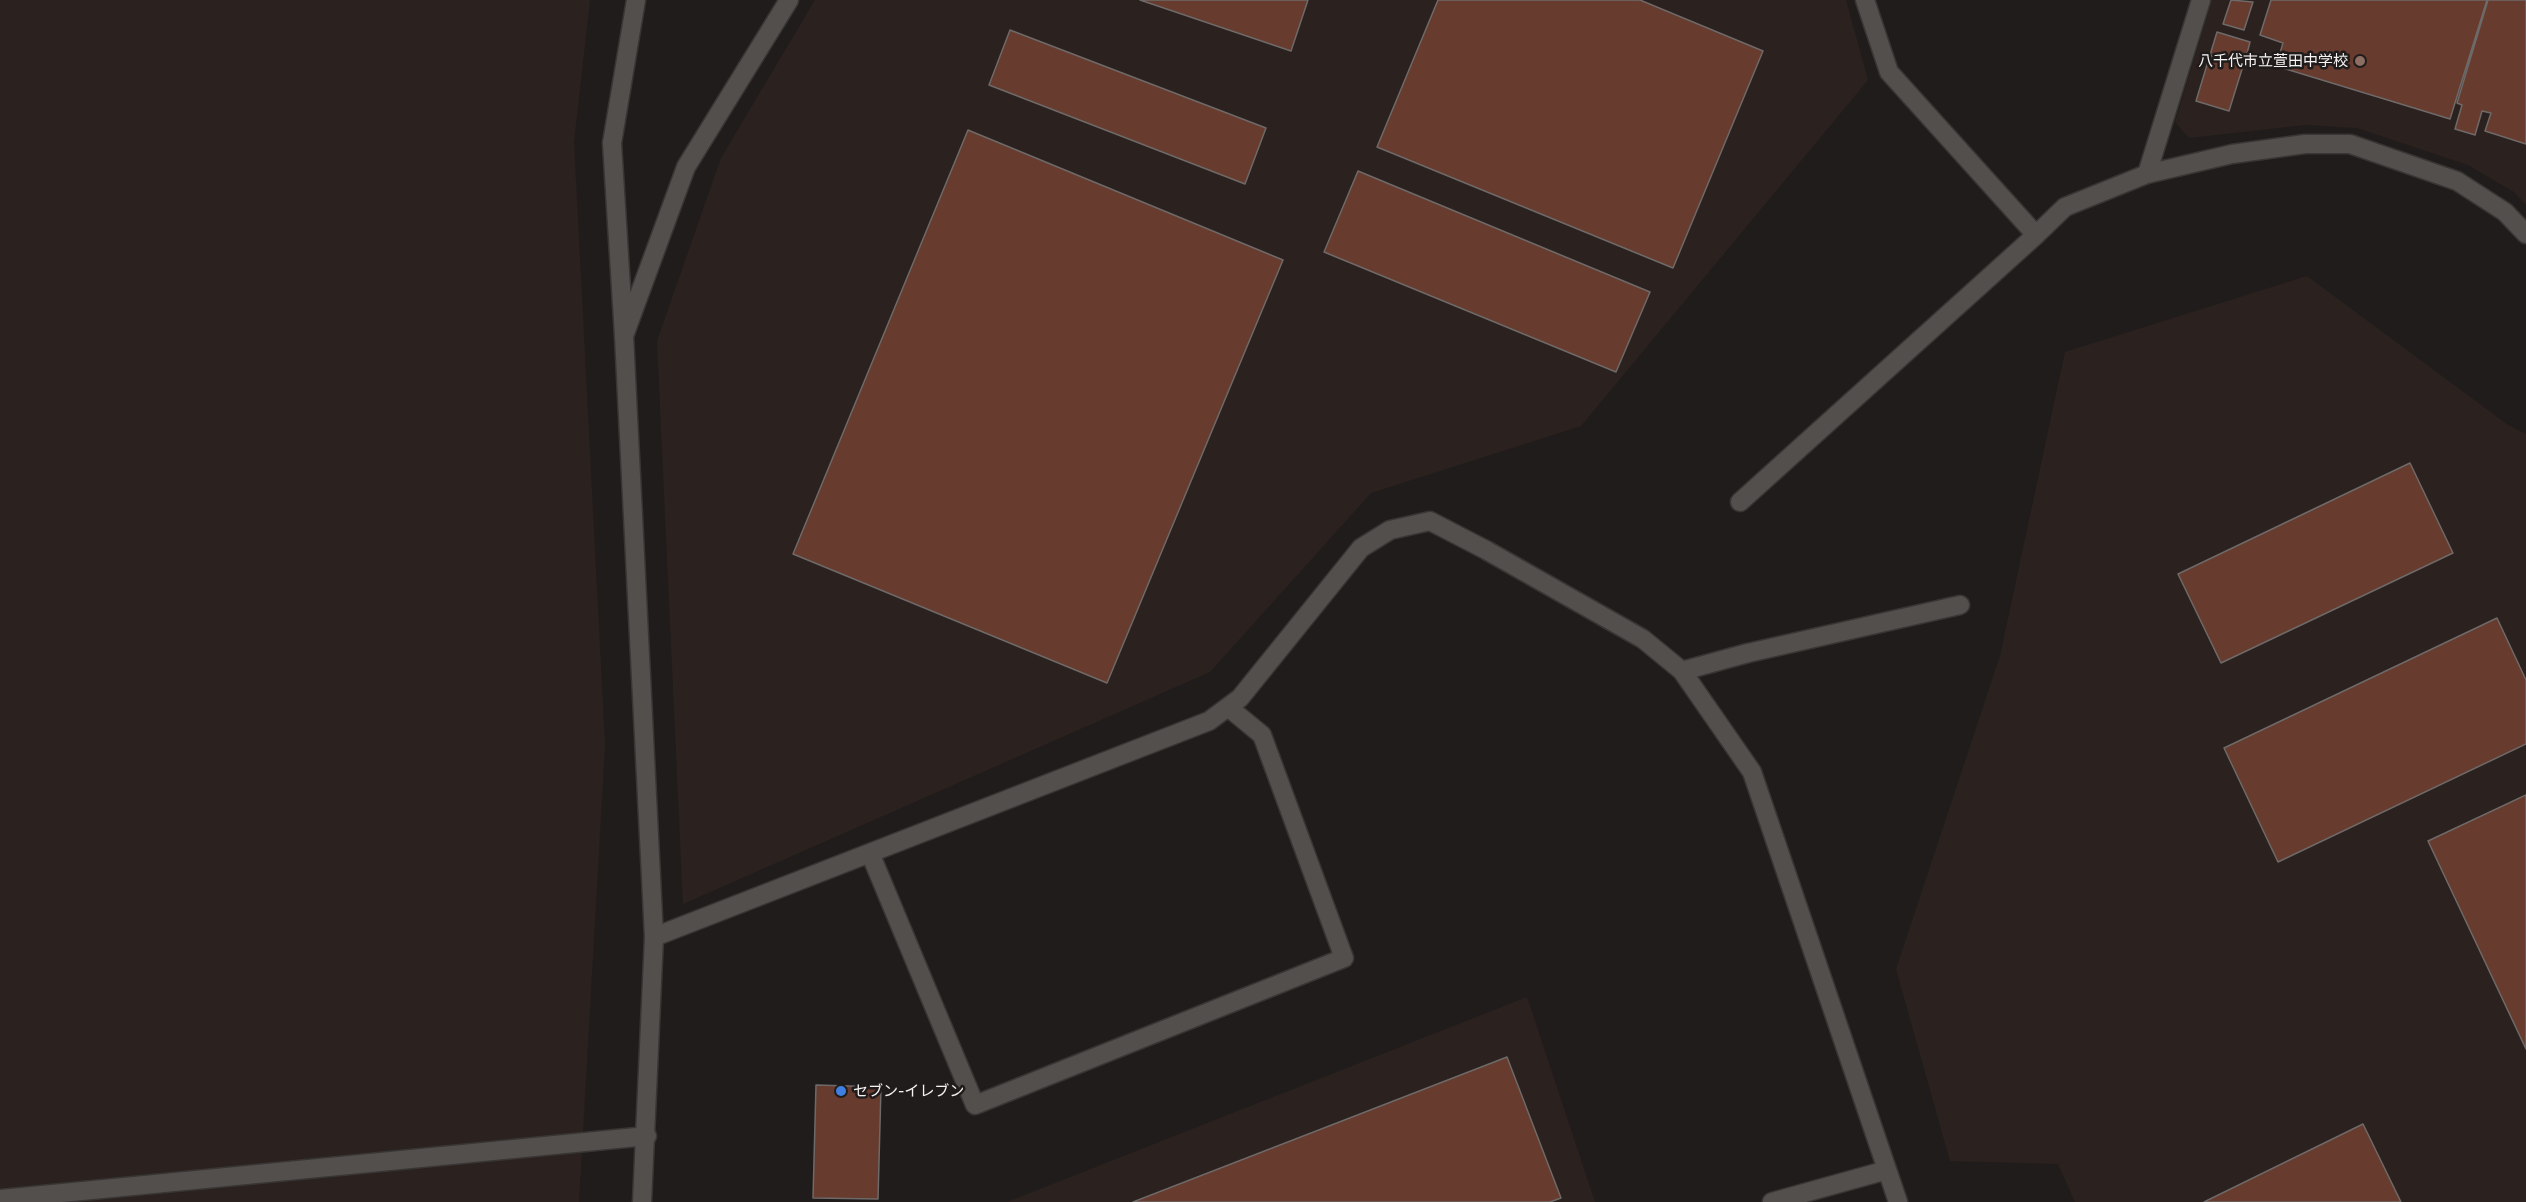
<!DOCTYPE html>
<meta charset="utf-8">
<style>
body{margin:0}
canvas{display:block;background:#1f1c1b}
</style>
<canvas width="2526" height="1202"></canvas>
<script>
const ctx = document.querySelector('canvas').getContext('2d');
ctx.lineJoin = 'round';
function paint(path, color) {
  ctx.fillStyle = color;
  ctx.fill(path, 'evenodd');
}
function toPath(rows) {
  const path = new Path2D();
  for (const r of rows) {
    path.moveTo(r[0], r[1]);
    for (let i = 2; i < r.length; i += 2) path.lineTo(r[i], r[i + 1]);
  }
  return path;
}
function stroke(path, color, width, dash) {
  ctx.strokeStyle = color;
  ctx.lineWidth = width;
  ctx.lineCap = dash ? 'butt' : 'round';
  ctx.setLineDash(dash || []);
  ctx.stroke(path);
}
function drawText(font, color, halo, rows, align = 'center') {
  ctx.font = font + ' Commissioner,"Noto Sans JP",sans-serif';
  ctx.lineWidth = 5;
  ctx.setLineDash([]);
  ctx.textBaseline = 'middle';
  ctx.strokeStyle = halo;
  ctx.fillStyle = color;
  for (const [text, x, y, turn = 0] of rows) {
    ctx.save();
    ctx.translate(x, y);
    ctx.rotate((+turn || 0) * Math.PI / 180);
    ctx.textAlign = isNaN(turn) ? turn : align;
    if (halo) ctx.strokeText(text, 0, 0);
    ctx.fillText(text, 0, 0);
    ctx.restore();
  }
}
paint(toPath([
 [0,0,590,0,574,142,605,745,579,1202,0,1202],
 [815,0,1846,0,1868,80,1581,426,1371,493,1210,672,683,904,657,341,721,158],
 [2212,0,2526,0,2526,205,2514,192,2468,165,2357,128,2305,125,2189,138,2175,122],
 [2307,276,2508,425,2526,434,2526,1202,2075,1202,2058,1164,1950,1161,1896,969,2000,656,2065,352],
 [1527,997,1595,1202,1007,1202]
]), '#2b211e');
const building = toPath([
 [1140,0,1308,0,1291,51,1140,0],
 [1438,0,1640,0,1763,51,1673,268,1377,147,1438,0],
 [2231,0,2253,2,2244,30,2223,24,2231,0],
 [2271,0,2487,0,2450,119,2276,66,2283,43,2260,35,2271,0],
 [2488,0,2526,0,2526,144,2485,131,2491,113,2482,111,2475,135,2455,129,2462,105,2457,103,2488,0],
 [1010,30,1266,128,1245,184,989,85,1010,30],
 [2217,32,2250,42,2244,65,2210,55,2217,32],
 [2210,55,2243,66,2229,111,2196,101,2210,55],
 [968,130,1283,260,1107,683,793,554,968,130],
 [1358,171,1650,292,1616,372,1324,252,1358,171],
 [2410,463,2453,553,2221,663,2178,574,2410,463],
 [2497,618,2526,680,2526,744,2278,862,2224,748,2497,618],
 [2526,795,2526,1049,2428,841,2526,795],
 [1507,1057,1561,1198,1550,1202,1133,1202,1507,1057],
 [816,1085,881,1087,878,1199,813,1198,816,1085],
 [2363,1124,2401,1202,2204,1202,2363,1124]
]);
paint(building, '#673b2d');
stroke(building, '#6e6a69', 1.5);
const minor = toPath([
 [1865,0,1889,72,2036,235,2065,207,2147,174,2232,154,2305,144,2350,144,2457,181,2505,212,2526,234],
 [2147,174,2201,0],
 [624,336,612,143,636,0],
 [1740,502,2036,235],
 [1682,671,1752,772,1898,1202],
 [870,853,975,1105,1344,958,1262,735,1228,707],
 [654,937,1209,721,1240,698,1361,548,1390,530,1430,521,1486,550,1643,639,1682,671,1748,653,1960,605],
 [0,1199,647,1136],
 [1772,1202,1887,1170]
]);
const tertiary = toPath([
 [642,1202,654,937,624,336,686,167,789,0]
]);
stroke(minor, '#383635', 21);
stroke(tertiary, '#383635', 21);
stroke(minor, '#534f4d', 18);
stroke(tertiary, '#534f4d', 18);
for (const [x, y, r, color] of [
 [2360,61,6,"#8d6e63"],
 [841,1091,6,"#3f7fe0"]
]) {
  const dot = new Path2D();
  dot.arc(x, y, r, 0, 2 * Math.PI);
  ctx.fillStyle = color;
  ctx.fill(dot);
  stroke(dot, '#1f1c1b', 2);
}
drawText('15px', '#f6f4f3', '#1f1c1b', [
 ["八千代市立萱田中学校",2348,61],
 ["セブン-イレブン",853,1091,"left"]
], 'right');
</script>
